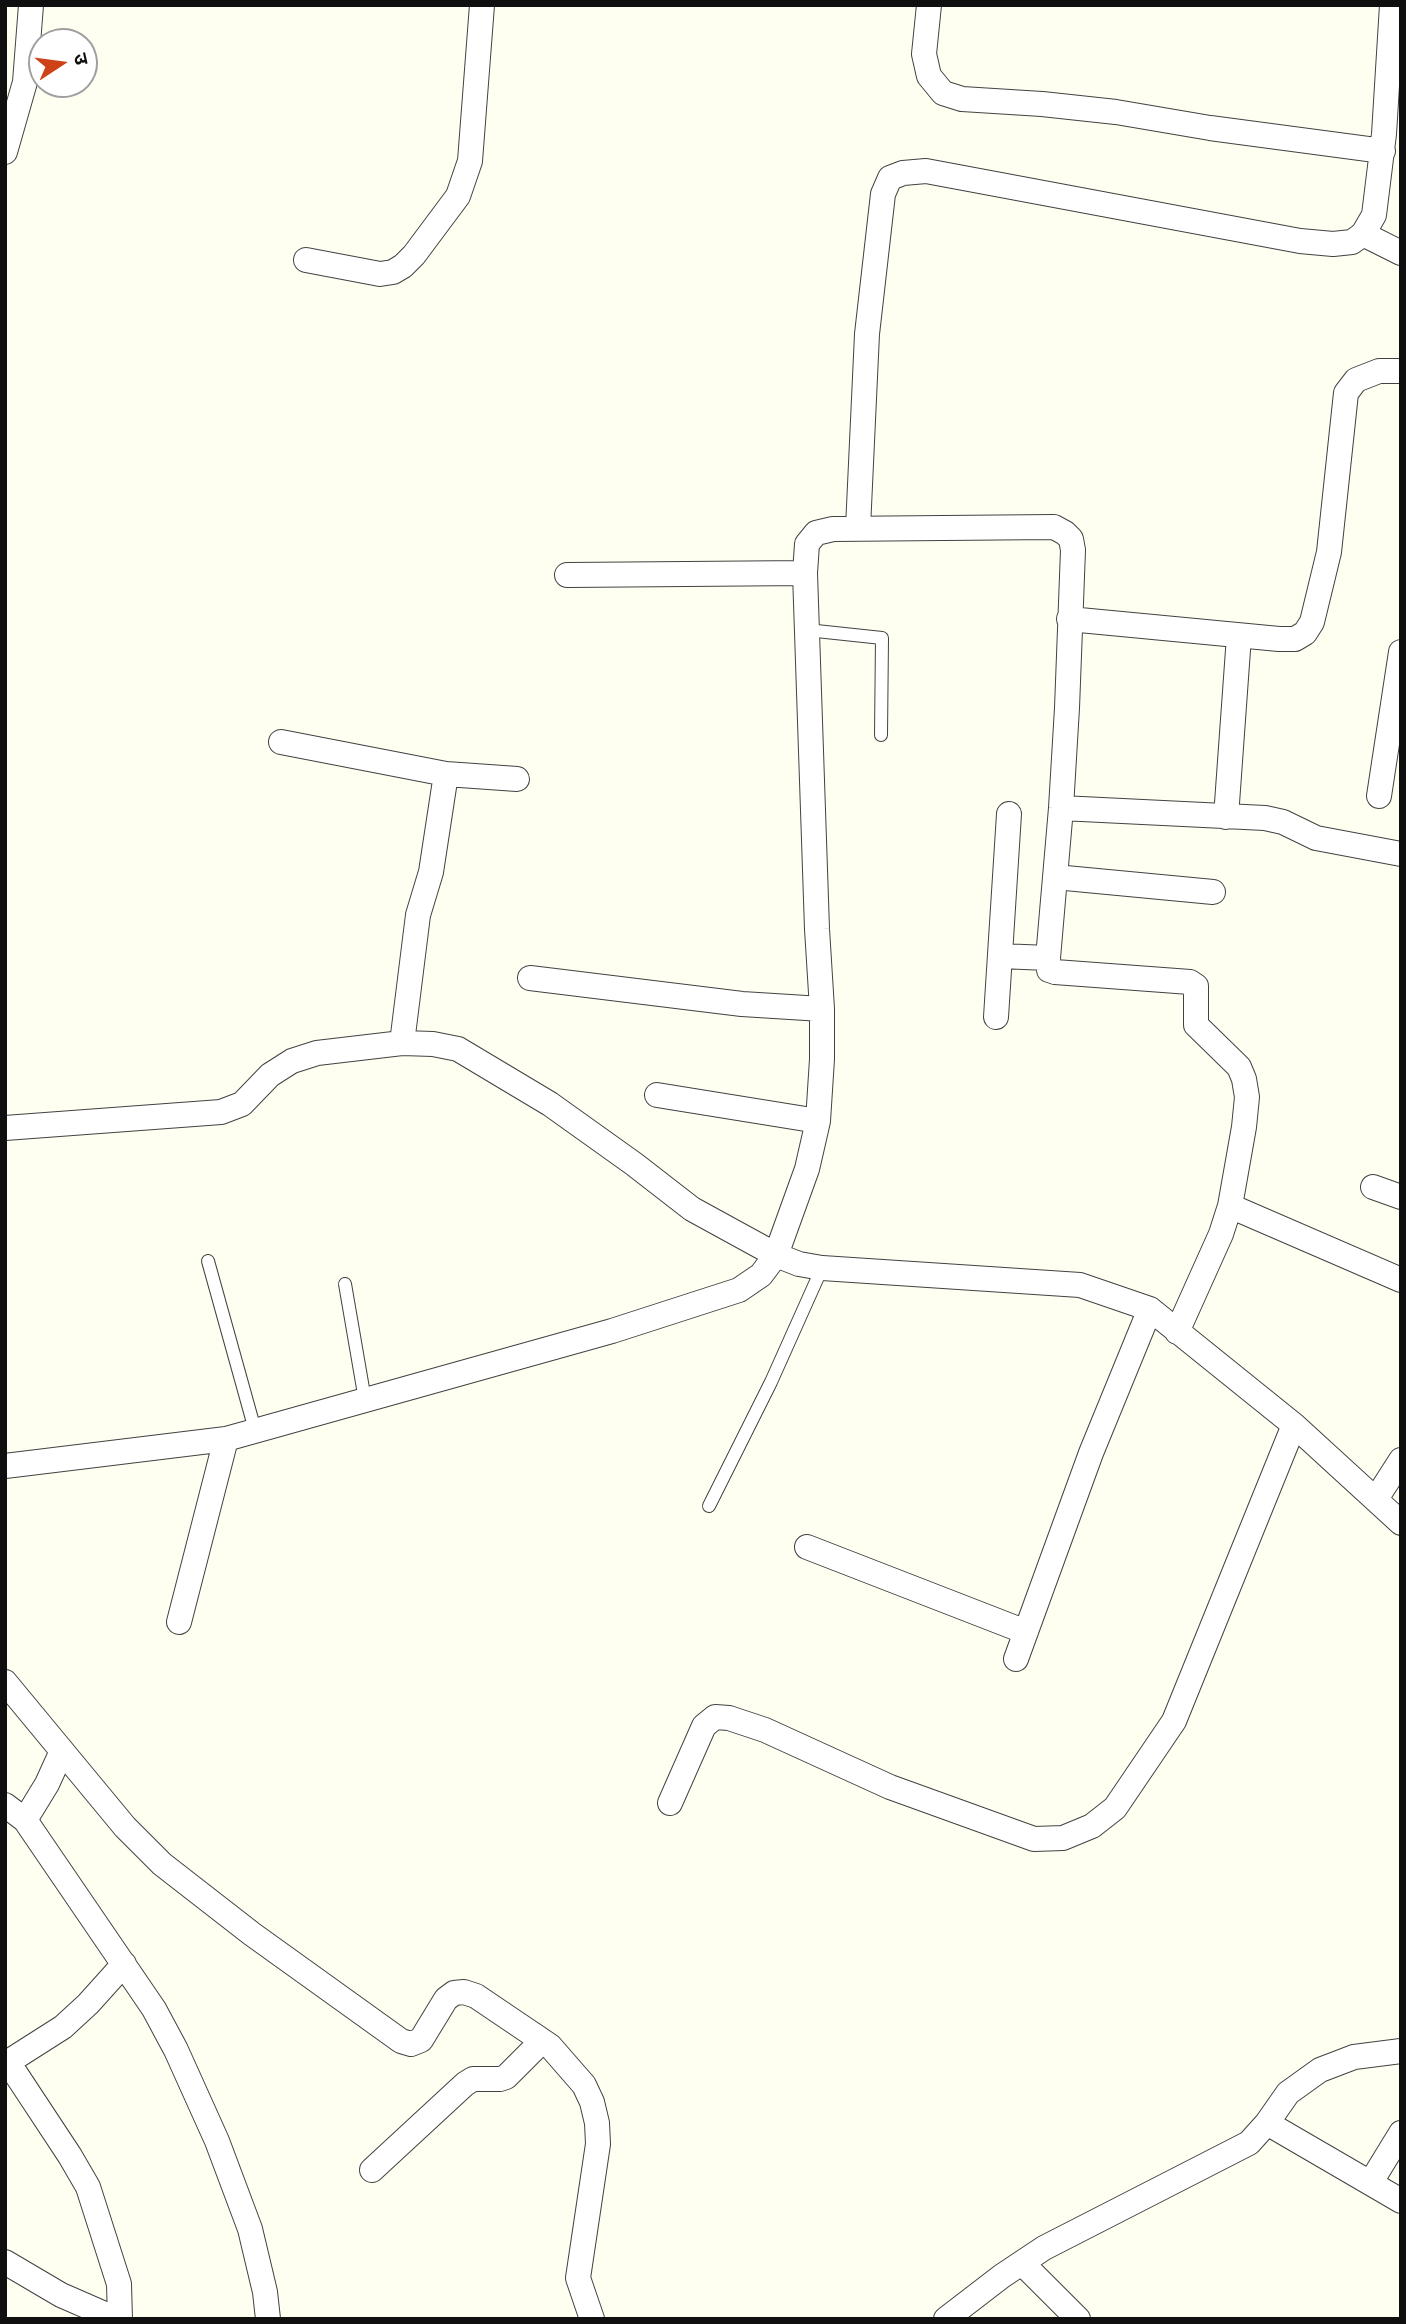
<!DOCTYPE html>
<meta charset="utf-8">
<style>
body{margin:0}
#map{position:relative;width:1406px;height:2324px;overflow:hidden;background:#fefff0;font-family:Lora,"Noto Sans Devanagari",serif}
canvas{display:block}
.frame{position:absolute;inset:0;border:7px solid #0f0f0f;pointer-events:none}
.north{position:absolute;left:28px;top:28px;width:70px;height:70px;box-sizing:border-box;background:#fff;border:2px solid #9f9f9f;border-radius:50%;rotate:77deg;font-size:19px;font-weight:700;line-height:28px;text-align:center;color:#0f0f0f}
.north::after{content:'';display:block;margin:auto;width:24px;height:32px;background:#ce4217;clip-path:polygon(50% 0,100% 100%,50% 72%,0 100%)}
</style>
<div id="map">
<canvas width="1406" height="2324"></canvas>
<div class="frame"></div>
<div class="north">उ</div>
</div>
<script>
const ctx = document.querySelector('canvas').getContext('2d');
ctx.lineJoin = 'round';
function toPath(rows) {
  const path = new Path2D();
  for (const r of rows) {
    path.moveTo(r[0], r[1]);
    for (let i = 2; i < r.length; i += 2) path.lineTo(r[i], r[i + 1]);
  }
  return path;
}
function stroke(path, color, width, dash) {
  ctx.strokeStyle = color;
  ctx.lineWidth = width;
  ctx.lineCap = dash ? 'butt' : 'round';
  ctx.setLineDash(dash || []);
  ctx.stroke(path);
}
const lane = toPath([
 [807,630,882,638,881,735],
 [208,1261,255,1430],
 [345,1284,365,1400],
 [709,1506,771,1382,822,1268]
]);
const street = toPath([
 [929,5,924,54,929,76,943,93,962,99,1042,104,1116,112,1210,128,1383,151],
 [5,152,25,82,31,5],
 [1363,234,1401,253],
 [306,260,380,274,393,272,403,266,414,255,458,196,470,161,482,5],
 [858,528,867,334,883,194,890,178,903,173,926,171,1300,241,1333,244,1352,242,1363,234,1374,215,1384,134,1392,5],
 [567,575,805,573],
 [1069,619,1279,639,1295,639,1305,633,1312,622,1329,552,1346,393,1356,380,1379,371,1401,371],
 [281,742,446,774,517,779],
 [1379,796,1401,652],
 [1061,808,1265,818,1283,822,1316,838,1401,854],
 [1226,817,1239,636],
 [1055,877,1213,892],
 [1000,956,1048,958],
 [530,978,742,1004,822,1009],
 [996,1017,1009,814],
 [402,1043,418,915,431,872,446,774],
 [657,1095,818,1121],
 [5,1128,221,1112,242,1104,270,1075,292,1061,317,1053,402,1043,433,1044,458,1049,550,1104,634,1164,692,1209,776,1255,799,1264,822,1268,1080,1285,1150,1309,1294,1425,1401,1523],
 [1373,1187,1401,1197],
 [1230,1206,1401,1280],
 [5,1466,226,1439,612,1331,739,1290,761,1275,776,1255,807,1169,818,1121,822,1059,822,1009,817,929,805,573,807,544,816,533,833,529,1054,527,1065,533,1071,539,1073,550,1067,708,1061,808,1048,958,1049,970,1055,972,1190,982,1196,986,1196,1025,1239,1067,1244,1079,1247,1097,1244,1127,1230,1206,1221,1234,1177,1332],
 [1376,1499,1401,1460],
 [807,1547,1026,1632],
 [179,1622,226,1439],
 [1016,1659,1091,1453,1150,1309],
 [5,1682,125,1827,162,1864,252,1934,401,2041,411,2044,421,2040,446,1999,454,1993,464,1992,476,1996,550,2046,584,2085,592,2102,597,2123,598,2144,578,2278,592,2319],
 [670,1803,704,1726,715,1717,729,1718,765,1730,890,1787,1034,1839,1063,1838,1092,1826,1115,1808,1174,1721,1294,1425],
 [5,1805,25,1820,154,2009,176,2050,217,2141,250,2229,265,2292,268,2319],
 [25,1820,47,1784,62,1751],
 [1267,2123,1401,2201],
 [372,2170,465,2084,473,2079,500,2079,506,2077,542,2041],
 [1371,2182,1401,2133],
 [5,2262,61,2295,116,2319],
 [1022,2263,1078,2319],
 [120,2319,119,2284,88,2187,70,2156,8,2062,63,2027,88,2004,124,1964],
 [946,2319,1002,2276,1044,2248,1249,2143,1267,2123,1288,2093,1320,2070,1354,2057,1401,2051]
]);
stroke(lane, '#424242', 14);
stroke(street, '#424242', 26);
stroke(lane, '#fff', 12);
stroke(street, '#fff', 24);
</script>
